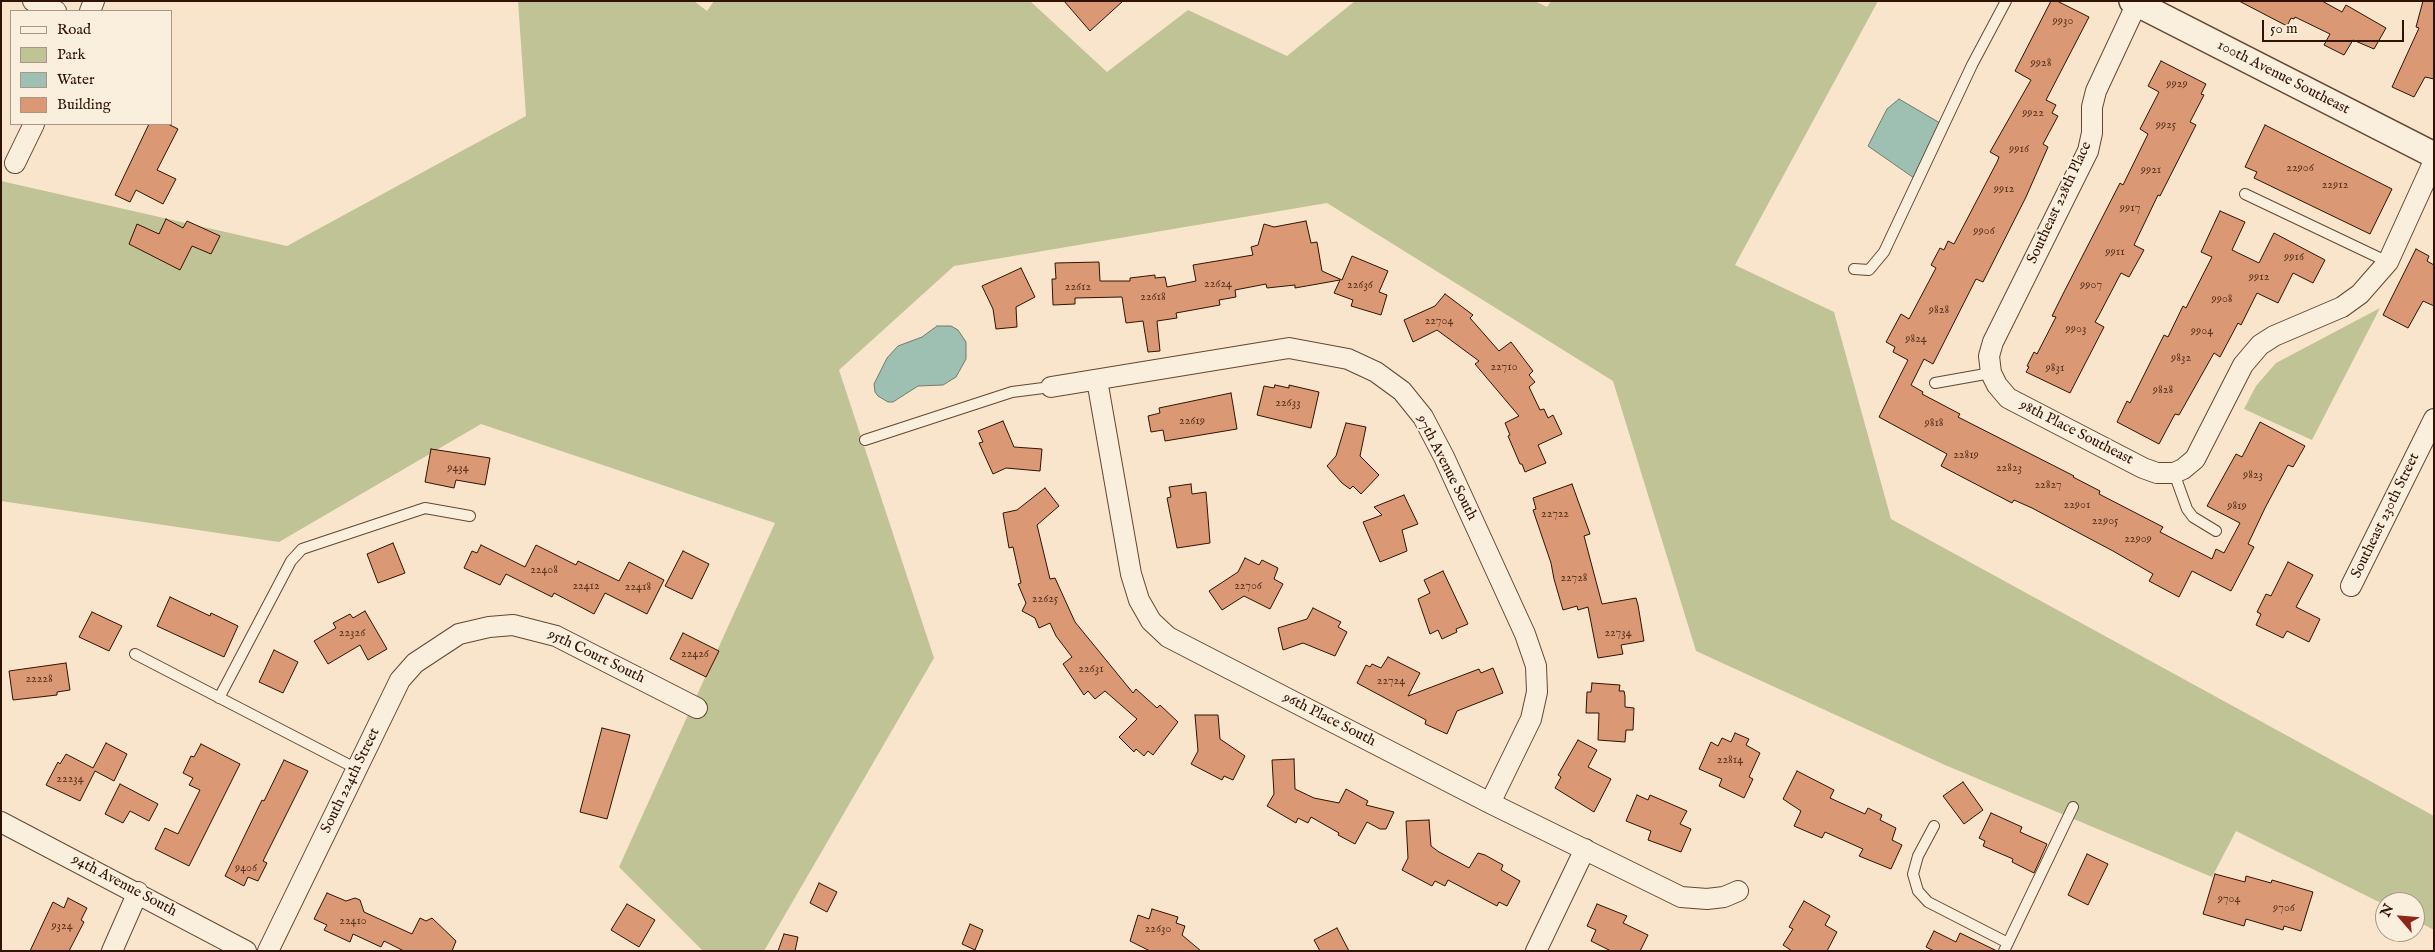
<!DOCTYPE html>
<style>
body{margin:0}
#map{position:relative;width:2435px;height:952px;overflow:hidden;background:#f8e5cb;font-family:"IM FELL English",serif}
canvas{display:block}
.frame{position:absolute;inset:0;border:2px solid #301302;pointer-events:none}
.legend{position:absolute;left:10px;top:10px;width:162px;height:115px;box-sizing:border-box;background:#faeedd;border:1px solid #a99685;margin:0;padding:6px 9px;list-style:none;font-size:15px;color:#301302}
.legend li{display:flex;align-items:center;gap:10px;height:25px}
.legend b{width:25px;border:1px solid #a99685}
.north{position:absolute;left:2375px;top:892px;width:50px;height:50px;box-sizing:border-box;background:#faeedd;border:1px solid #a99685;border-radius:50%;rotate:297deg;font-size:14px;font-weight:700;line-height:20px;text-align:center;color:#301302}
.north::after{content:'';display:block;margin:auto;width:18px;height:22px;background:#8f2418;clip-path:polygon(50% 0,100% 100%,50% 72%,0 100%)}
.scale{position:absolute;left:2262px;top:20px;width:142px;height:22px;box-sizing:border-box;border:2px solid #301302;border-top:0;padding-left:6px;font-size:15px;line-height:18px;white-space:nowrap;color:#301302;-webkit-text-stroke:4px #faeedd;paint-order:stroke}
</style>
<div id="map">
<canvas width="2435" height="952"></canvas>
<div class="frame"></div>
<ul class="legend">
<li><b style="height:6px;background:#faeedd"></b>Road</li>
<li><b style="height:14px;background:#c0c395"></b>Park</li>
<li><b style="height:14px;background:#9ec0b2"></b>Water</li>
<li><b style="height:14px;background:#db9875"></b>Building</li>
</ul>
<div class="north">N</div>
<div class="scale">50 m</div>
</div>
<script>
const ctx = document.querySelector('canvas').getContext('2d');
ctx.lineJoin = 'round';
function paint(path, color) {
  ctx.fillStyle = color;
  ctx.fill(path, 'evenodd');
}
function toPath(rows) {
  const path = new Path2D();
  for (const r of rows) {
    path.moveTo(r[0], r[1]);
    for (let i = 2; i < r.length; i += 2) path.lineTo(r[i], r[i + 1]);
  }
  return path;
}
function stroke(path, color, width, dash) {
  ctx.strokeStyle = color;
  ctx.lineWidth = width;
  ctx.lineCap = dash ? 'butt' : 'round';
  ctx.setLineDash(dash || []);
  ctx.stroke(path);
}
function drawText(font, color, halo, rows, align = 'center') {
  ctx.font = font + ' "IM FELL English",serif';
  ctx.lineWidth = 4;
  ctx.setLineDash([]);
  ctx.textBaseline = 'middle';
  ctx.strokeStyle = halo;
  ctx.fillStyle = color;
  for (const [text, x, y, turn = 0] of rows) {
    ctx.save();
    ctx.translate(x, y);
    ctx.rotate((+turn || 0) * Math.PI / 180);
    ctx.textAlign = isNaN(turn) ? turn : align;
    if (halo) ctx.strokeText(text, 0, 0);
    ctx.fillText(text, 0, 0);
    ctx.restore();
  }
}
paint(toPath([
 [518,1,694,1,707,11,714,1,1030,1,1107,72,1188,10,1287,56,1355,1,1535,1,1547,7,1551,1,1878,1,1735,265,1834,312,1891,519,2434,816,2434,930,2415,920,2415,902,2385,902,2385,905,2236,831,2212,877,1945,765,1696,651,1613,381,1327,203,954,266,839,370,934,658,764,951,703,951,619,867,775,523,481,424,279,542,1,501,1,181,287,246,526,116],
 [2380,308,2312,440,2244,409,2256,386,2276,363]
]), '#c0c395');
const water = toPath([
 [1899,99,1940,123,1914,178,1868,146,1887,109,1899,99],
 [937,326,951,326,958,330,966,342,966,359,956,377,943,385,918,386,893,402,888,402,878,396,875,392,874,384,887,358,898,346,922,337,937,326]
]);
paint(water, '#9ec0b2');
stroke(water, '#727b6c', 1);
const building = toPath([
 [1064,1,1123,1,1090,31,1064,1],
 [2051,1,2057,1,2089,17,2046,100,2056,105,2052,113,2058,116,2043,144,2048,147,2026,197,1983,282,1976,279,1933,364,1924,359,1911,385,1923,392,1922,394,1960,414,1958,417,2074,476,2073,477,2100,491,2099,494,2163,527,2160,532,2212,559,2216,549,2224,553,2240,523,2207,506,2236,454,2242,457,2260,422,2305,446,2293,467,2288,465,2265,508,2248,544,2254,547,2231,591,2192,571,2179,597,2149,581,2153,574,2113,551,2032,508,2014,500,2012,503,1941,466,1947,454,1879,417,1908,360,1893,352,1895,347,1886,342,1901,314,1909,319,1936,268,1931,265,1940,248,1944,250,1948,241,1954,244,1997,162,1999,157,1990,152,2031,80,2015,71,2051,1],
 [2239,1,2322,1,2342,12,2346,5,2386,28,2374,49,2353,40,2344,55,2324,45,2330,34,2295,17,2294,19,2291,18,2287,26,2239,1],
 [2423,1,2434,1,2434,79,2425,77,2414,97,2392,87,2419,28,2416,27,2423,1],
 [2161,61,2206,84,2201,94,2204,95,2190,122,2196,125,2160,196,2158,195,2134,245,2144,250,2129,277,2121,273,2098,317,2095,322,2104,327,2070,393,2026,372,2029,367,2027,366,2034,352,2037,354,2056,317,2052,316,2064,292,2120,183,2123,185,2148,134,2140,129,2159,92,2148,86,2161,61],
 [149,124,168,124,178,129,157,170,176,179,163,204,136,190,130,202,115,195,149,124],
 [2265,125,2392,189,2370,234,2254,178,2257,172,2245,167,2265,125],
 [2220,211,2245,222,2232,250,2259,263,2274,233,2325,260,2313,283,2293,273,2278,303,2257,293,2241,325,2238,323,2220,357,2214,353,2179,415,2175,414,2159,444,2117,422,2127,401,2130,403,2164,335,2168,337,2183,306,2186,308,2212,257,2201,252,2220,211],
 [166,219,183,228,187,221,220,236,211,254,192,246,180,270,129,244,137,224,159,234,166,219],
 [1306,221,1311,243,1317,242,1322,271,1342,280,1352,256,1388,271,1379,292,1387,295,1381,315,1351,306,1353,300,1334,293,1340,280,1295,288,1295,285,1267,288,1266,284,1235,290,1236,297,1219,300,1220,305,1176,313,1177,318,1157,321,1160,351,1148,352,1143,321,1126,323,1122,297,1075,298,1075,304,1053,305,1052,279,1056,279,1055,263,1099,262,1100,281,1130,281,1130,278,1155,275,1155,278,1165,277,1167,287,1196,281,1193,265,1253,255,1251,247,1258,245,1264,224,1274,227,1306,221],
 [2416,249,2429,256,2427,261,2434,265,2434,306,2423,301,2408,328,2383,315,2416,249],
 [1021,268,1035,297,1016,307,1017,327,996,329,993,309,982,286,1021,268],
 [1445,294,1473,315,1470,318,1499,351,1511,342,1533,371,1529,375,1535,382,1529,387,1540,410,1544,409,1548,418,1553,415,1562,434,1538,445,1546,463,1525,472,1522,464,1520,464,1508,436,1510,435,1505,423,1519,416,1475,364,1479,361,1437,330,1413,342,1404,320,1435,306,1445,294],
 [1275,385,1289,388,1289,385,1319,392,1311,428,1257,415,1264,386,1274,388,1275,385],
 [1231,393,1237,429,1165,441,1163,430,1151,432,1148,416,1160,413,1159,408,1231,393],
 [1003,421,1014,447,1042,449,1040,471,1006,468,993,474,979,443,983,442,978,431,1003,421],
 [1346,423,1366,427,1360,456,1379,475,1361,494,1353,486,1350,489,1342,483,1327,466,1336,456,1346,423],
 [431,449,490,458,485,485,456,480,454,488,425,482,431,449],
 [1191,484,1192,494,1206,492,1210,543,1177,548,1167,498,1171,497,1169,487,1191,484],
 [1572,484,1590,534,1584,536,1602,604,1636,598,1638,605,1644,641,1621,645,1623,654,1598,658,1588,607,1578,610,1577,606,1563,610,1554,579,1551,563,1533,510,1536,509,1533,498,1572,484],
 [1045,488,1059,506,1037,525,1050,579,1055,578,1075,622,1133,693,1136,689,1157,708,1160,705,1178,722,1153,755,1148,751,1144,756,1136,749,1134,752,1119,737,1137,719,1105,691,1095,699,1088,691,1084,695,1063,664,1072,657,1056,636,1050,623,1039,628,1035,618,1022,611,1026,603,1018,584,1021,583,1013,547,1009,548,1003,513,1017,510,1045,488],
 [1404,495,1418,524,1402,530,1407,551,1380,562,1363,522,1382,515,1374,507,1404,495],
 [393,543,405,573,378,583,367,554,393,543],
 [481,545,525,567,536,545,576,565,578,561,619,581,629,562,664,580,647,614,605,593,594,614,554,593,552,597,506,574,500,585,464,568,472,551,477,553,481,545],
 [683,551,709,564,692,599,665,586,683,551],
 [1245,558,1259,565,1262,560,1278,568,1274,579,1283,584,1270,609,1244,596,1222,610,1209,591,1238,572,1245,558],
 [2288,562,2313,575,2296,607,2320,619,2309,642,2287,631,2283,638,2256,625,2261,614,2257,612,2266,594,2271,596,2288,562],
 [1443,571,1468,624,1456,629,1457,632,1442,639,1438,630,1430,634,1418,599,1430,593,1424,580,1443,571],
 [170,597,210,616,211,613,238,626,224,657,157,626,170,597],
 [1313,608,1341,622,1338,627,1347,632,1335,656,1303,643,1283,650,1278,628,1307,619,1313,608],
 [365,611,387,649,368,660,360,645,328,664,314,641,336,628,333,623,350,614,353,618,365,611],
 [92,612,122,626,109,651,79,637,92,612],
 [683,633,719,651,706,677,670,659,683,633],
 [274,650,298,662,283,693,259,682,274,650],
 [1388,657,1420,673,1408,696,1479,669,1481,673,1493,668,1503,693,1457,711,1447,734,1425,724,1426,720,1357,683,1366,665,1370,667,1372,664,1381,668,1388,657],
 [66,663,70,690,57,692,57,695,13,700,9,671,66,663],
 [1592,683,1620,685,1619,691,1624,691,1625,696,1625,707,1634,708,1633,730,1626,730,1625,742,1598,740,1599,713,1586,713,1587,692,1591,692,1592,683],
 [1195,715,1218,715,1220,739,1245,756,1233,780,1224,776,1222,780,1191,764,1198,751,1195,715],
 [602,728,630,735,607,819,580,812,602,728],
 [1735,733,1749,739,1746,745,1760,753,1749,777,1753,779,1744,798,1719,786,1722,779,1699,769,1711,742,1718,746,1722,738,1731,742,1735,733],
 [1578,740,1597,750,1588,767,1611,779,1594,812,1555,788,1561,777,1558,775,1578,740],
 [106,743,127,754,114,781,95,771,80,801,46,785,58,762,60,764,66,754,93,768,106,743],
 [201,744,240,764,189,866,155,849,165,828,178,834,200,790,189,785,193,778,183,773,191,756,194,757,201,744],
 [1294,759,1295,789,1314,798,1339,803,1346,789,1368,801,1366,805,1394,812,1386,829,1380,829,1367,822,1355,844,1338,835,1339,833,1311,817,1308,823,1298,818,1296,823,1267,806,1274,794,1272,760,1294,759],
 [284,760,308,771,263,861,267,863,258,881,248,877,244,886,225,876,262,800,264,801,284,760],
 [1797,771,1834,790,1830,798,1865,814,1868,808,1882,815,1880,820,1896,828,1892,840,1902,845,1891,869,1859,856,1863,849,1825,832,1822,838,1794,826,1801,811,1783,799,1797,771],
 [1963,782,1983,810,1964,824,1943,796,1963,782],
 [120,784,158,804,149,821,130,811,123,823,105,814,120,784],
 [1637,795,1648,800,1650,795,1687,811,1680,824,1691,829,1681,852,1648,840,1651,831,1626,821,1637,795],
 [1991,813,2022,827,2020,832,2047,844,2034,873,2012,862,2013,859,1983,846,1985,841,1979,838,1991,813],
 [1429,820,1431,846,1439,852,1469,868,1478,853,1485,855,1503,865,1501,870,1520,881,1507,906,1499,902,1497,906,1448,880,1445,886,1435,881,1432,886,1402,870,1408,858,1406,821,1429,820],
 [2087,854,2108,864,2088,905,2068,895,2087,854],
 [2215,874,2245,882,2246,876,2271,883,2272,880,2313,892,2301,931,2284,926,2283,930,2246,919,2244,926,2203,914,2215,874],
 [819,883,837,892,827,912,810,903,819,883],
 [327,893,346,901,355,898,360,900,364,912,412,934,420,918,426,921,432,918,456,941,452,951,404,951,384,941,381,947,353,934,350,942,324,930,327,925,314,919,327,893],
 [68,898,87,908,81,920,84,922,69,951,30,951,53,902,64,908,68,898],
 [1804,901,1830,916,1825,925,1837,932,1827,951,1792,951,1783,945,1793,929,1789,927,1804,901],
 [627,904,655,920,639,947,611,930,627,904],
 [1597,904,1627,916,1623,923,1648,935,1640,951,1611,951,1591,941,1596,930,1587,926,1597,904],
 [1152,909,1178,917,1176,923,1185,926,1182,935,1201,951,1150,951,1130,941,1138,915,1149,919,1152,909],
 [970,924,983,930,975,950,962,944,970,924],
 [1337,928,1349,951,1320,951,1314,940,1337,928],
 [1934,931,1956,942,1960,933,1997,951,1934,951,1926,947,1934,931],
 [784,934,798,937,795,951,778,951,784,934]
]);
paint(building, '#db9875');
stroke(building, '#301302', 1);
const service = toPath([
 [2245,194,2388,262],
 [1854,269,1869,270,1884,252,1972,65,2006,1],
 [1935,383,1991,373],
 [865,440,1012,392,1051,387],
 [2174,473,2187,509,2193,517,2216,531],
 [135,654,357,769],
 [219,698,291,561,302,549,425,508,470,516],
 [1934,826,1918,856,1913,874,1918,891,1928,902,2008,943],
 [2004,951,2073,807]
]);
const minor = toPath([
 [33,1,56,11],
 [2138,1,2096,91,2092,107,2092,133,2088,151,1993,342,1989,356,1991,373,1997,385,2008,398,2143,468,2157,473,2174,473,2183,469,2195,459,2243,365,2260,345,2274,336,2342,307,2360,294,2388,262,2434,161],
 [90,11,94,1],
 [15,163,34,124],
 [1097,380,1131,574,1139,600,1151,621,1168,637,1490,803,1681,897,1707,899,1724,897,1738,891],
 [1051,387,1289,348,1348,359,1376,372,1402,391,1423,417,1444,457,1525,634,1536,666,1537,692,1531,719,1490,803],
 [2351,586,2434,419],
 [1,822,246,951],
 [112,951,138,892],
 [268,951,400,680,415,663,459,634,489,627,513,625,556,636,697,708],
 [1536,951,1585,849]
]);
const tertiary = toPath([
 [2132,1,2434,155]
]);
stroke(service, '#624834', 12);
stroke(minor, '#624834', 22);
stroke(tertiary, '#624834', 28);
stroke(service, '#faeedd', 10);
stroke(minor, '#faeedd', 20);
stroke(tertiary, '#faeedd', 25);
drawText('12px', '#5b341f', null, [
 ["9930",2063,22],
 ["9928",2041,64],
 ["9929",2177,85],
 ["9922",2033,114],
 ["9925",2166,126],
 ["9916",2019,150],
 ["22906",2300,169],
 ["9921",2151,171],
 ["22912",2335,186],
 ["9912",2004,190],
 ["9917",2130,209],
 ["9906",1984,232],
 ["9911",2115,253],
 ["9916",2294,258],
 ["9912",2259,278],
 ["22624",1218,285],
 ["22636",1360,286],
 ["9907",2091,286],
 ["22612",1078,288],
 ["22618",1153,298],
 ["9908",2222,300],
 ["9828",1939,311],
 ["22704",1439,322],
 ["9903",2076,330],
 ["9904",2202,332],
 ["9824",1916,340],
 ["9832",2181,359],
 ["22710",1504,368],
 ["9831",2055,369],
 ["9828",2163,391],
 ["22633",1288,404],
 ["22619",1192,422],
 ["9818",1934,424],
 ["22819",1966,456],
 ["9434",458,469],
 ["22823",2009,469],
 ["9823",2253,476],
 ["22827",2048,486],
 ["22901",2077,506],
 ["9819",2237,507],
 ["22722",1555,515],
 ["22905",2105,522],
 ["22909",2138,540],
 ["22408",544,571],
 ["22728",1574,579],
 ["22412",586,587],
 ["22706",1248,587],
 ["22418",638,588],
 ["22625",1045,600],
 ["22326",352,634],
 ["22734",1618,634],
 ["22426",695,655],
 ["22631",1091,670],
 ["22228",39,680],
 ["22724",1391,682],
 ["22814",1730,761],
 ["22234",70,780],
 ["9406",246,869],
 ["9704",2229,900],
 ["9706",2284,909],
 ["22410",353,922],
 ["9324",62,927],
 ["22630",1158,930]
]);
drawText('15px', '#301302', '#faeedd', [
 ["100th Avenue Southeast",2283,78,27],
 ["Southeast 228th Place",2060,203,-65],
 ["98th Place Southeast",2076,433,27],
 ["97th Avenue South",1446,468,63],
 ["Southeast 230th Street",2386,516,-64],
 ["95th Court South",596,657,26],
 ["96th Place South",1329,720,27],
 ["South 224th Street",351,781,-64],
 ["94th Avenue South",124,886,28]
]);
</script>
